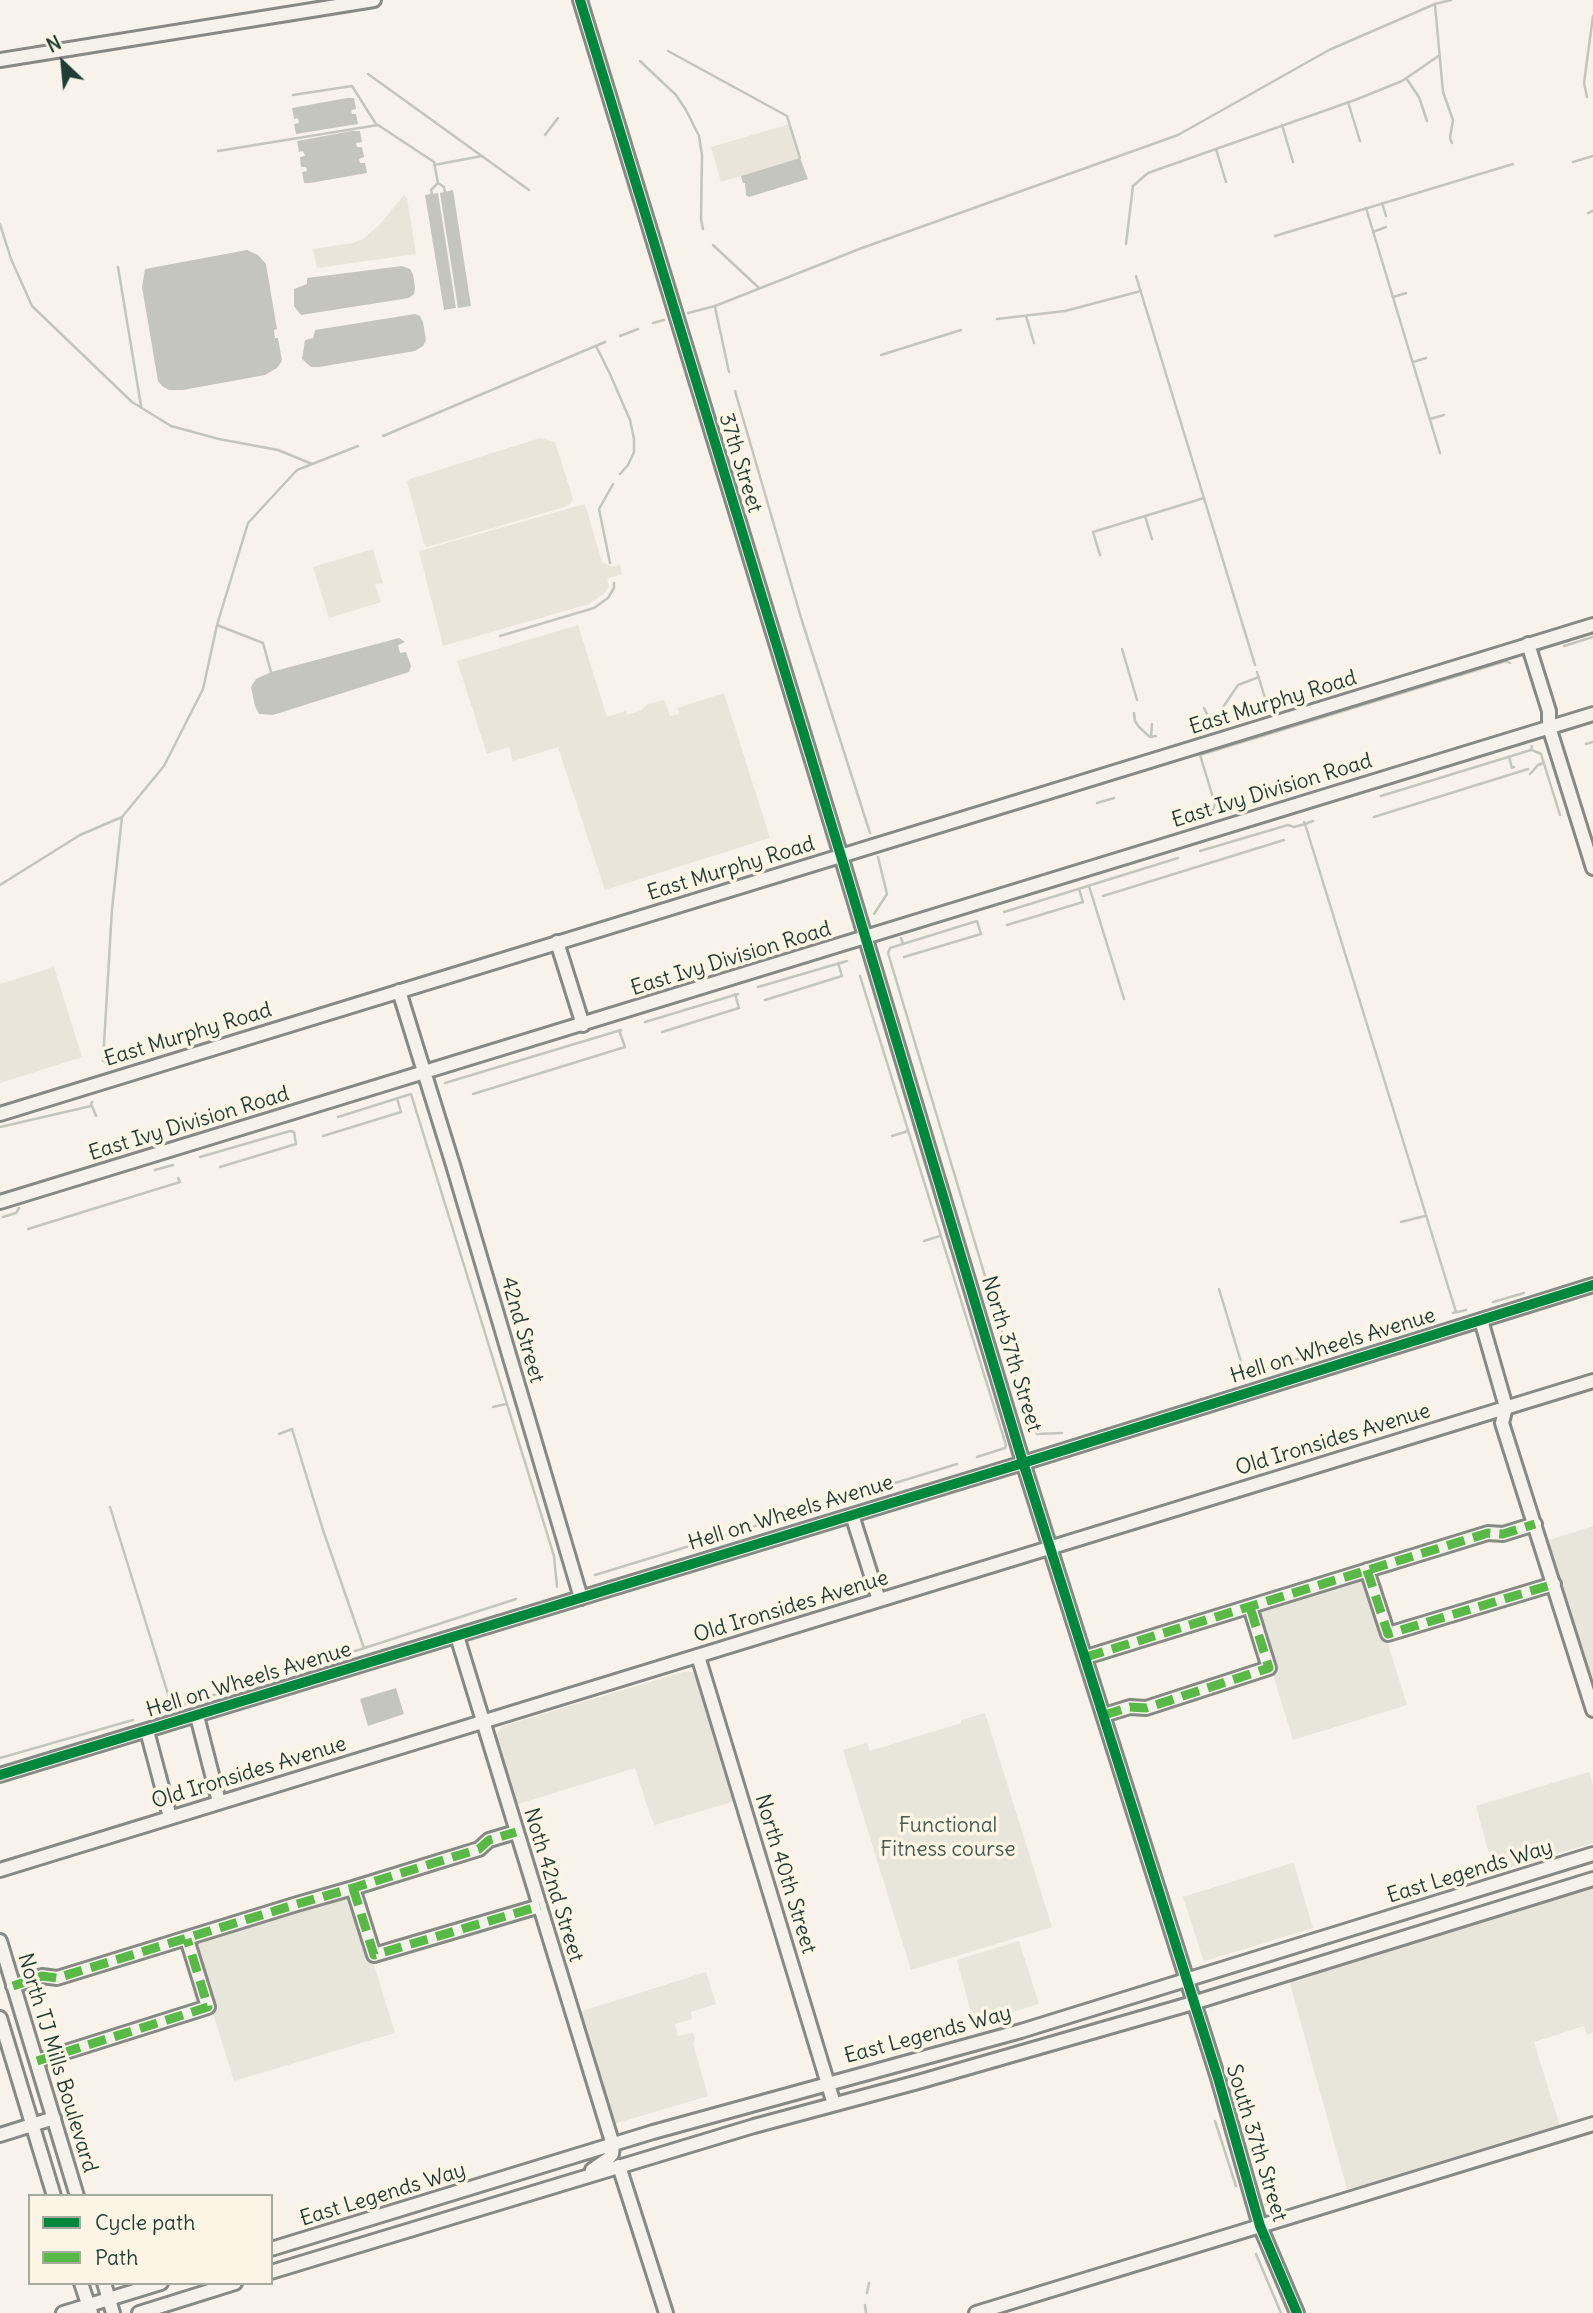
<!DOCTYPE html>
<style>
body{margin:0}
#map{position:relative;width:1593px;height:2313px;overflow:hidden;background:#f7f3ea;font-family:Delius,sans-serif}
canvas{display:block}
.legend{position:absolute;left:28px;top:2194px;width:245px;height:91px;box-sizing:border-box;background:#fcf5e5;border:2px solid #a4ab9e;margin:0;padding:9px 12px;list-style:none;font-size:21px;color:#1f3d34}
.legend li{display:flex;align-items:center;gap:14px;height:35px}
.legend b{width:35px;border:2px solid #a4ab9e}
.north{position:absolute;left:28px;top:28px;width:70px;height:70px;-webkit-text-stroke:5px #fcf5e5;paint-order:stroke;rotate:334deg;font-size:19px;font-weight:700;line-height:28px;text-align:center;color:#1f3d34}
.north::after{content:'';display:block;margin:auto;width:24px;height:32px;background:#1f3d34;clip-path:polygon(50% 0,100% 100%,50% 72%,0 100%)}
</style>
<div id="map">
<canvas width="1593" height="2313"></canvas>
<ul class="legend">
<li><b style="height:9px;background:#00873e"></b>Cycle path</li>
<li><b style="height:9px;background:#58b947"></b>Path</li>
</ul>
<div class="north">N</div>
</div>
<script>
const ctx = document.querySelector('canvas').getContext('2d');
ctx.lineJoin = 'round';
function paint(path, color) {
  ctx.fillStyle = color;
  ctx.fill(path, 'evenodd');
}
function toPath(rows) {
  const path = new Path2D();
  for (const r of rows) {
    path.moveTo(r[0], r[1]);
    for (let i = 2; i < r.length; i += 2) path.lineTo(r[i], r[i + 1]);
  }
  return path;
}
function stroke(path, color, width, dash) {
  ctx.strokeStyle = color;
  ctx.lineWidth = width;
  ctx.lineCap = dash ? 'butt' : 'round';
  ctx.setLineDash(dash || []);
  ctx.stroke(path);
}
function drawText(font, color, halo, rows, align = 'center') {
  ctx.font = font + ' Delius,sans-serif';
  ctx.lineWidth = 7;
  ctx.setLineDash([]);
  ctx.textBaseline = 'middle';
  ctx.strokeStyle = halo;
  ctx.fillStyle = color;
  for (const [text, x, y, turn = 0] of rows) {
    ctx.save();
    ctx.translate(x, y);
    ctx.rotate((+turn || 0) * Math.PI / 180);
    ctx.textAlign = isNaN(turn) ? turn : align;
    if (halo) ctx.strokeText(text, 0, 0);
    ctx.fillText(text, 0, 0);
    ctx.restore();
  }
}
paint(toPath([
 [790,124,800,158,721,182,711,147],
 [404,195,407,198,416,254,317,268,313,249,353,243,363,239,380,224],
 [540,438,555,442,573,499,570,504,565,507,427,547,424,544,407,482,410,479],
 [585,504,602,562,612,567,620,565,622,574,607,579,609,587,604,594,589,604,443,646,419,551],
 [373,549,383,583,375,585,381,602,329,618,313,567],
 [578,625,607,717,626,711,627,715,640,711,648,704,664,700,670,716,679,714,677,708,724,693,770,838,605,890,558,747,513,761,509,747,487,754,457,661],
 [54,967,82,1057,0,1083,0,984]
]), '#e9e5d9');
paint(toPath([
 [1593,1526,1593,1695,1546,1541],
 [1361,1578,1366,1581,1371,1590,1407,1705,1293,1740,1257,1622,1257,1616,1265,1605],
 [683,1672,693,1672,697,1678,735,1801,655,1825,651,1818,635,1768,515,1805,494,1737,503,1726],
 [985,1713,1052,1927,911,1970,843,1750,867,1743,870,1751,961,1723,961,1720],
 [1589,1772,1593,1784,1593,1843,1494,1872,1476,1806],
 [1292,1863,1294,1864,1313,1928,1205,1961,1203,1959,1183,1897],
 [1593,1886,1593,2033,1587,2035,1584,2026,1534,2042,1560,2126,1361,2187,1347,2189,1289,1980],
 [344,1895,356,1906,395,2033,234,2081,196,1958,197,1943,202,1937],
 [1019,1941,1039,2004,974,2024,957,1960],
 [706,1972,716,2004,691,2012,692,2019,675,2024,678,2036,693,2033,695,2040,693,2043,708,2096,614,2124,579,2012]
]), '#e8e5da');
paint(toPath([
 [347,98,354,98,356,109,351,110,352,114,356,114,358,124,296,134,294,124,299,123,298,118,294,119,292,108],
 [352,131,360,131,362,142,356,143,357,147,362,147,364,157,359,159,360,163,365,163,367,173,310,183,304,183,302,172,307,171,306,167,301,167,300,157,305,156,303,151,299,152,297,141],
 [800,158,808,179,749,197,746,195,745,183,743,183,741,176],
 [453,190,471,306,458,308,440,193],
 [438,193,456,308,444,310,425,195],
 [247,250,258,255,266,264,277,329,274,330,275,338,278,338,282,361,277,368,265,375,183,390,169,390,162,386,158,381,142,287,145,269],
 [402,266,410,269,413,274,415,288,414,294,409,298,301,315,294,306,294,289,307,284,307,278],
 [415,314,420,316,423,322,426,340,423,346,415,351,319,367,311,367,302,359,305,340,313,338,315,330],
 [399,638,405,642,398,645,400,653,406,652,411,666,409,672,273,715,259,714,255,706,251,687,256,679,271,672],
 [396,1688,404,1714,368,1726,360,1699]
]), '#c4c6bb');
stroke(toPath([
 [1435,5,1443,92,1453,120,1450,138,1452,143],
 [668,51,787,116,800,158],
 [640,61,676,95,686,110,699,136,702,155,701,219,703,229],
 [368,74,529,190],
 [1406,78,1419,97,1427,121],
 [293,95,352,86,376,124],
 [1587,97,1584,83,1593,16],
 [1348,102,1360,141],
 [1282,125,1293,162],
 [545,135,558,118],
 [1216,149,1226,182],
 [218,151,378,125,434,162,438,183,444,187,445,192],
 [1573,162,1593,156],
 [434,165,482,156],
 [432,194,431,190,438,183],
 [1382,203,1386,216],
 [1366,208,1440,453],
 [1588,213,1593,211],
 [0,224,11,259,32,306,132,402,171,426,219,439,278,450,312,464],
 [1373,232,1386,227],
 [1275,236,1513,164],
 [1126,244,1133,186,1148,173,1355,100,1402,81,1440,55],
 [713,245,759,288],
 [118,267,141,406],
 [1136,276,1255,665],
 [1393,297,1406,293],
 [715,307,729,372],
 [688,313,715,306,862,248,1178,135,1329,50,1435,4,1451,0],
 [1026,316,1034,343],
 [997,319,1065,311,1141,291],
 [653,323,664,320],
 [620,336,638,329],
 [596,346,610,374,630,420,634,439,634,452,628,465,620,474],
 [881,355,961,330],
 [1413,362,1426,358],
 [735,391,802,621,870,833],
 [1430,419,1444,415],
 [383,436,605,342],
 [1145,516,1152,539],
 [1100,555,1093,532,1204,498],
 [610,563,599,509,613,484],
 [217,625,263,643,271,672],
 [500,636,594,608,608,598,614,588,614,583],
 [1564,646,1593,637],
 [1122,649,1137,700],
 [1257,672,1266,701],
 [1204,708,1209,718],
 [1134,713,1135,721,1139,727,1150,737,1156,736],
 [1208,720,1219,713,1238,685,1259,677],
 [1151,737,1152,724],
 [1586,744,1593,742],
 [1532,750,1541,754,1560,815],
 [1509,757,1512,768,1514,767],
 [1530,774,1538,765,1543,763],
 [1381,796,1531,750,1532,746],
 [1097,803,1114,798],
 [1374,817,1528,769],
 [1192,819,1212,811,1215,804,1200,755,1506,661,1510,663],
 [1313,821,1305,824,1456,1312],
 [1200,851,1288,825,1294,827,1305,824,1304,822],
 [0,885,80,835,122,817],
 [1089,886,1124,999],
 [1103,896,1284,840],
 [1004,912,1178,858],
 [874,914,887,894,878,857],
 [1007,925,1083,902,1079,889],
 [901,938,903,944,977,921,981,934,904,957],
 [903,944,890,948,888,953,1021,1396,1037,1434,1062,1433],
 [860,976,1006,1445,1005,1448,977,1457],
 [758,987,847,961],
 [765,1000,842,976,838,963],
 [645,1022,738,994],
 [662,1032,739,1008,735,994],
 [103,1061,112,909,122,817,164,766,203,689,217,625,248,523,297,470,358,446],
 [445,1083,621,1030],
 [473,1094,625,1047,619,1030],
 [92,1106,96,1116],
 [338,1117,411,1094,554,1556,557,1587],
 [0,1127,91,1106,92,1102],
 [323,1136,401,1112,397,1098],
 [892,1136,908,1131],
 [200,1157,290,1131,294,1132,296,1144,220,1167],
 [155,1170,173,1165],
 [3,1217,16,1213,19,1208],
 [1401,1222,1425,1216],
 [28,1229,180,1182,178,1178],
 [924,1241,940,1236],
 [1219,1289,1245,1375,1398,1329],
 [1493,1302,1524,1293],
 [1453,1313,1466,1310],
 [493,1407,506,1404],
 [279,1434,292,1429,323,1530,364,1648],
 [110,1507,172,1707],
 [800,1512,957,1464],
 [595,1575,768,1522],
 [349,1653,516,1599],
 [153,1714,329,1659],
 [0,1758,133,1720],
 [1215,2121,1236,2186],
 [1256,2254,1281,2313],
 [867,2293,869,2283],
 [865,2305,866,2313]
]), '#c4c6bb', 2.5);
const minor = toPath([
 [580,0,841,856,1021,1456,1218,2078,1260,2226,1297,2313],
 [0,60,374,0],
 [1528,644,1549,711,1549,727,1593,868],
 [557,942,583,1025],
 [399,991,453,1165,581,1598],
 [0,1114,1593,625],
 [0,1202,1593,714],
 [1481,1320,1506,1407,1502,1423,1593,1710],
 [852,1515,879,1600],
 [1367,1570,1388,1634,1554,1584],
 [457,1636,613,2145,612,2154,608,2159,592,2170],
 [698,1656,834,2104],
 [1086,1657,1488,1533,1503,1534,1535,1524],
 [1104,1715,1130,1707,1146,1708,1269,1668,1250,1607],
 [197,1716,219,1802],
 [147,1731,170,1817],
 [0,1775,1023,1463,1593,1285],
 [0,1870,1593,1381],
 [353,1888,374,1955,540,1906],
 [0,1941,77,2196],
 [13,1986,42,1976,57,1978,297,1904,353,1888,479,1849,489,1840,516,1832],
 [0,2018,54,2196],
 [37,2061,208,2007,187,1939],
 [0,2135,54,2118],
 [619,2166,666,2313],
 [271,2249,653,2132,1021,2031,1593,1854],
 [271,2272,754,2126,918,2082,1193,2003,1593,1879],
 [81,2283,91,2313],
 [104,2283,113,2313],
 [63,2313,161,2283],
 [139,2313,235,2283],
 [976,2313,1593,2124]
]);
stroke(minor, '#868984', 18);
stroke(minor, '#f5f2ec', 12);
stroke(toPath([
 [1367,1570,1388,1634,1554,1584],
 [1086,1657,1488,1533,1503,1534,1535,1524],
 [1104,1715,1130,1707,1146,1708,1269,1668,1250,1607],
 [353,1888,374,1955,540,1906],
 [13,1986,42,1976,57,1978,297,1904,353,1888,479,1849,489,1840,516,1832],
 [37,2061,208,2007,187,1939]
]), '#58b947', 9, [18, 9]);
stroke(toPath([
 [580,0,841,856,1021,1456,1218,2078,1260,2226,1297,2313],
 [0,1775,1023,1463,1593,1285]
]), '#00873e', 10);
drawText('21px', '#1f3d34', '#fcf5e5', [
 ["37th Street",740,463,73],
 ["East Murphy Road",1273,703,-17],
 ["East Ivy Division Road",1272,791,-17],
 ["East Murphy Road",731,869,-17],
 ["East Ivy Division Road",731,959,-17],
 ["East Murphy Road",188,1035,-17],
 ["East Ivy Division Road",189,1124,-17],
 ["42nd Street",522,1330,74],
 ["Hell on Wheels Avenue",1333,1346,-17],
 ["North 37th Street",1011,1354,73],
 ["Old Ironsides Avenue",1333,1440,-17],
 ["Hell on Wheels Avenue",791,1513,-17],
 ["Old Ironsides Avenue",791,1607,-17],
 ["Hell on Wheels Avenue",249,1680,-17],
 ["Old Ironsides Avenue",249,1773,-17],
 ["East Legends Way",1470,1872,-17],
 ["North 40th Street",785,1874,73],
 ["Noth 42nd Street",553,1885,73],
 ["East Legends Way",928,2035,-15],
 ["North TJ Mills Boulevard",57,2063,73],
 ["South 37th Street",1256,2143,73],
 ["East Legends Way",383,2195,-17]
]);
drawText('21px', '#455c52', '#fcf5e5', [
 ["Functional",948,1826],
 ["Fitness course",948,1850]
]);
</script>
